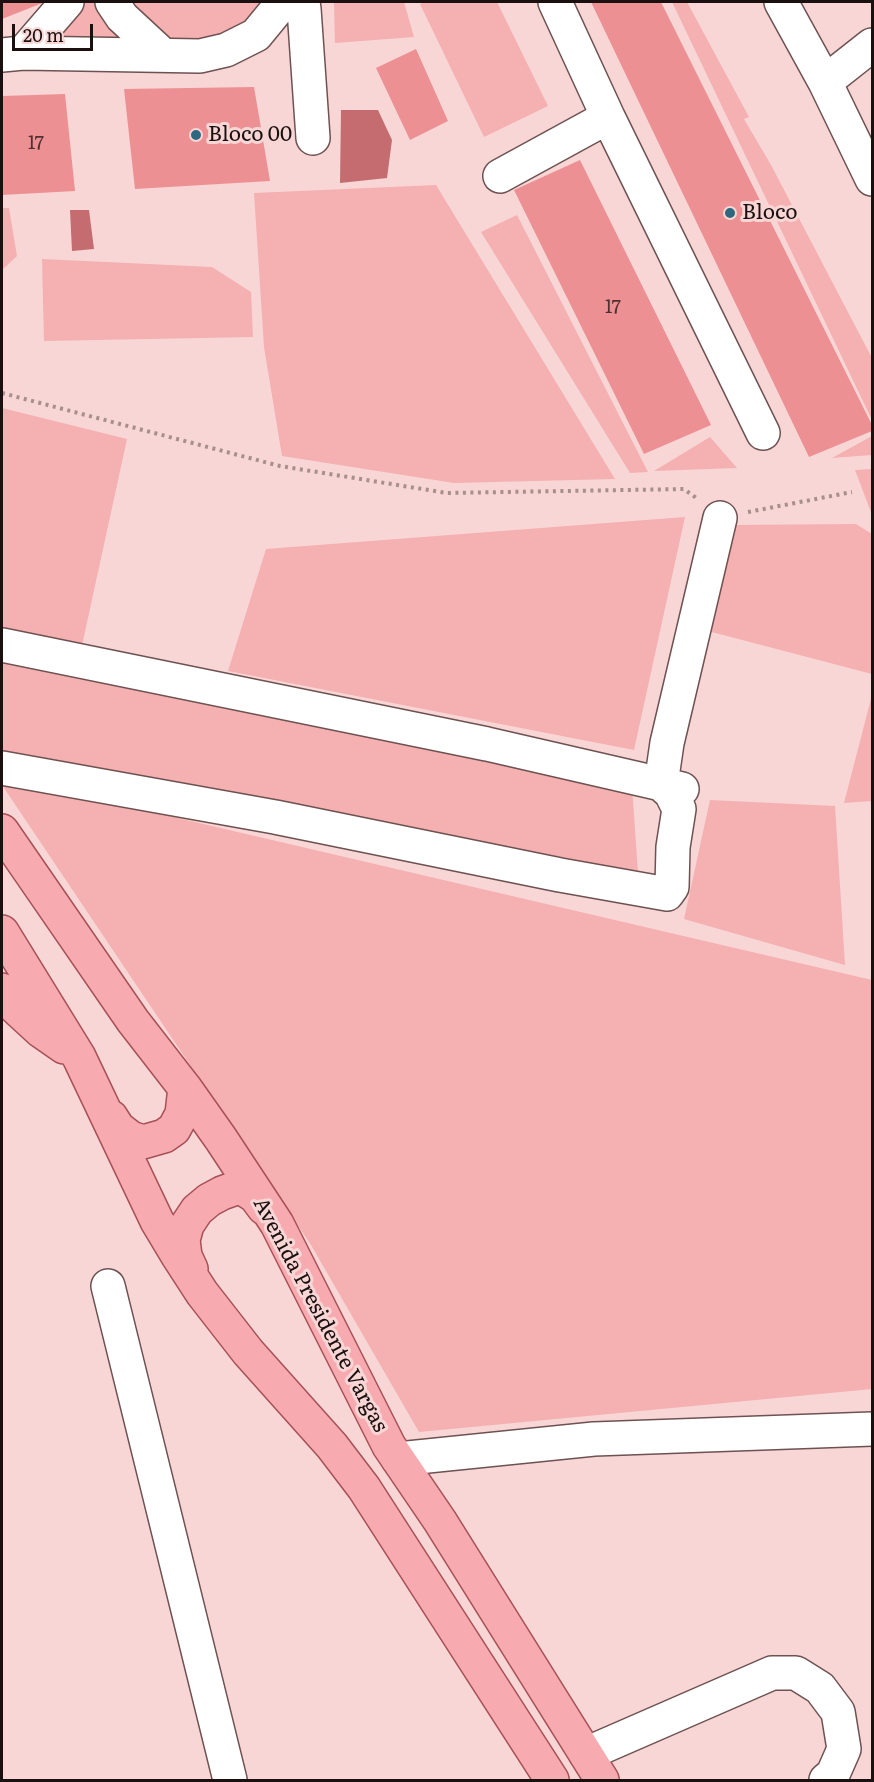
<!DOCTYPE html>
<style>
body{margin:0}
#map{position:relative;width:874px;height:1782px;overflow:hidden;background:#f7d6d5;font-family:Literata,serif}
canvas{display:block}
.frame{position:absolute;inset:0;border:3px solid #1b1010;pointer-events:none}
.scale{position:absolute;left:12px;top:24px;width:81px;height:27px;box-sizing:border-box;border:3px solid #1b1010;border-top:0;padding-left:8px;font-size:18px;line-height:21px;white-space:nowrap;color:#1b1010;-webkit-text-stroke:4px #f7d6d5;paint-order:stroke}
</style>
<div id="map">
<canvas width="874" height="1782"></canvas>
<div class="frame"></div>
<div class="scale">20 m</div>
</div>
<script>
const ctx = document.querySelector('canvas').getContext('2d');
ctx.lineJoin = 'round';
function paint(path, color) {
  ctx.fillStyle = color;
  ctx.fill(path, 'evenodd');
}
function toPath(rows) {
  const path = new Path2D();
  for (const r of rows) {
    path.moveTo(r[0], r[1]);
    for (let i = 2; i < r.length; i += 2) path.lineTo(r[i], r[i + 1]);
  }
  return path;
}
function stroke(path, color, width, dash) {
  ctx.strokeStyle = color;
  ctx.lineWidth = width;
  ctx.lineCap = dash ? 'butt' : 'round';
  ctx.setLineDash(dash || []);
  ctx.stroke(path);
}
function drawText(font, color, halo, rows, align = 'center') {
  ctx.font = font + ' Literata,serif';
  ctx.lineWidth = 6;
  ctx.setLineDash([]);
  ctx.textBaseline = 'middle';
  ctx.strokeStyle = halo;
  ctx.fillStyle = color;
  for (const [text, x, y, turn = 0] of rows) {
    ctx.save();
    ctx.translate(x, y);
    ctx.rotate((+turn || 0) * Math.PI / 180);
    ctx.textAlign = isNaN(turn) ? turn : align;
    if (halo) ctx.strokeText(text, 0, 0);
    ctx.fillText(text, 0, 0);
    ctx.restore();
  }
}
paint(toPath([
 [74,2,102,2,119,33,118,40,58,43,57,26],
 [122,2,261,2,257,10,238,28,214,40,187,42,162,36],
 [334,2,404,2,414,37,335,43],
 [425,2,497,2,548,106,484,137,420,4],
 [672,2,687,2,749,117,744,119,771,165,872,358,872,420],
 [436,185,615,479,454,483,282,456,264,347,254,193],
 [2,208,9,208,17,256,2,270],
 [517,215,648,472,630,473,481,232],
 [42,259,212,267,251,292,253,337,44,341],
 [2,408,127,439,81,650,2,633],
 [872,436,872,455,832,458],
 [710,437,737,468,654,471],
 [872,469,872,515,855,470],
 [685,517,634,750,228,671,266,549],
 [856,524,872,534,872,674,704,630,732,525],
 [2,659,632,786,638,873,2,756],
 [872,695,872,801,844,803],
 [2,777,872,980,872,1389,419,1432,311,1245,2,785],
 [710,800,835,806,845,965,684,919]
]), '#f5b0b1');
paint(toPath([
 [341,110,378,110,392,140,387,178,340,183],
 [70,210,89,210,94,249,72,251]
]), '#c46c6f');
paint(toPath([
 [2,2,45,2,2,19],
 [591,2,661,2,872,425,872,431,809,457],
 [416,49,448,121,410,140,376,68],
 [254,87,270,181,135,189,124,89],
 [65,94,75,191,2,195,2,96],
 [580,160,711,425,644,454,514,190]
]), '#ed9093');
const minor = toPath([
 [112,2,122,17,163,55],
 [303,2,304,9,313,138],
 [555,2,608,117,763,433],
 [781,2,825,82,872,179],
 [23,53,67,2],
 [2,55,23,53,200,56,226,50,256,35,279,7,282,2],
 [825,82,872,45],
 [500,176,608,117],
 [2,645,487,744,661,784,671,793,679,809,673,847,672,887,667,894,560,875,275,817,2,768],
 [682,789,661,784,667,743,720,518],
 [108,1286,230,1780],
 [398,1459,594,1439,872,1429],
 [586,1754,772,1673,796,1673,820,1688,838,1712,844,1749,833,1774,826,1780]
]);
const major = toPath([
 [2,831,133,1021,185,1088,221,1139,277,1224,389,1446,440,1521,602,1780],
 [2,932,79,1057,157,1221,178,1256,202,1293,248,1352,332,1446,364,1488,552,1780],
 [2,990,16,1008,41,1031,64,1047],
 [111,1117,118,1128,131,1138,143,1142,164,1136,174,1129,182,1114,185,1088],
 [191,1269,185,1256,183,1240,187,1225,197,1210,209,1200,222,1193,236,1188,244,1189,255,1196,264,1208]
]);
stroke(minor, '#6e5252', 36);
stroke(major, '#a75056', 36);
stroke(toPath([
 [2,393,280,466,447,493,684,489,699,500],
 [748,512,852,492]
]), '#a88f8e', 4, [3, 4.5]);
stroke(minor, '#fff', 33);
stroke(major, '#f7abb0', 33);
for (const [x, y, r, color] of [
 [196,135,6,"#2d6880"],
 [730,213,6,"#2d6880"]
]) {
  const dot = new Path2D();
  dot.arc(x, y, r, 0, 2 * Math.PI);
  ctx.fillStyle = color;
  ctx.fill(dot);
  stroke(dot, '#f7d6d5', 2);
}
drawText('18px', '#503031', null, [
 ["17",36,144],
 ["17",613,308]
]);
drawText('21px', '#1b1010', '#f7d6d5', [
 ["Bloco 00",208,135],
 ["Bloco",742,213]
], 'left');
drawText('21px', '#1b1010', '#f7d6d5', [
 ["Avenida Presidente Vargas",320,1315,62]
]);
</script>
